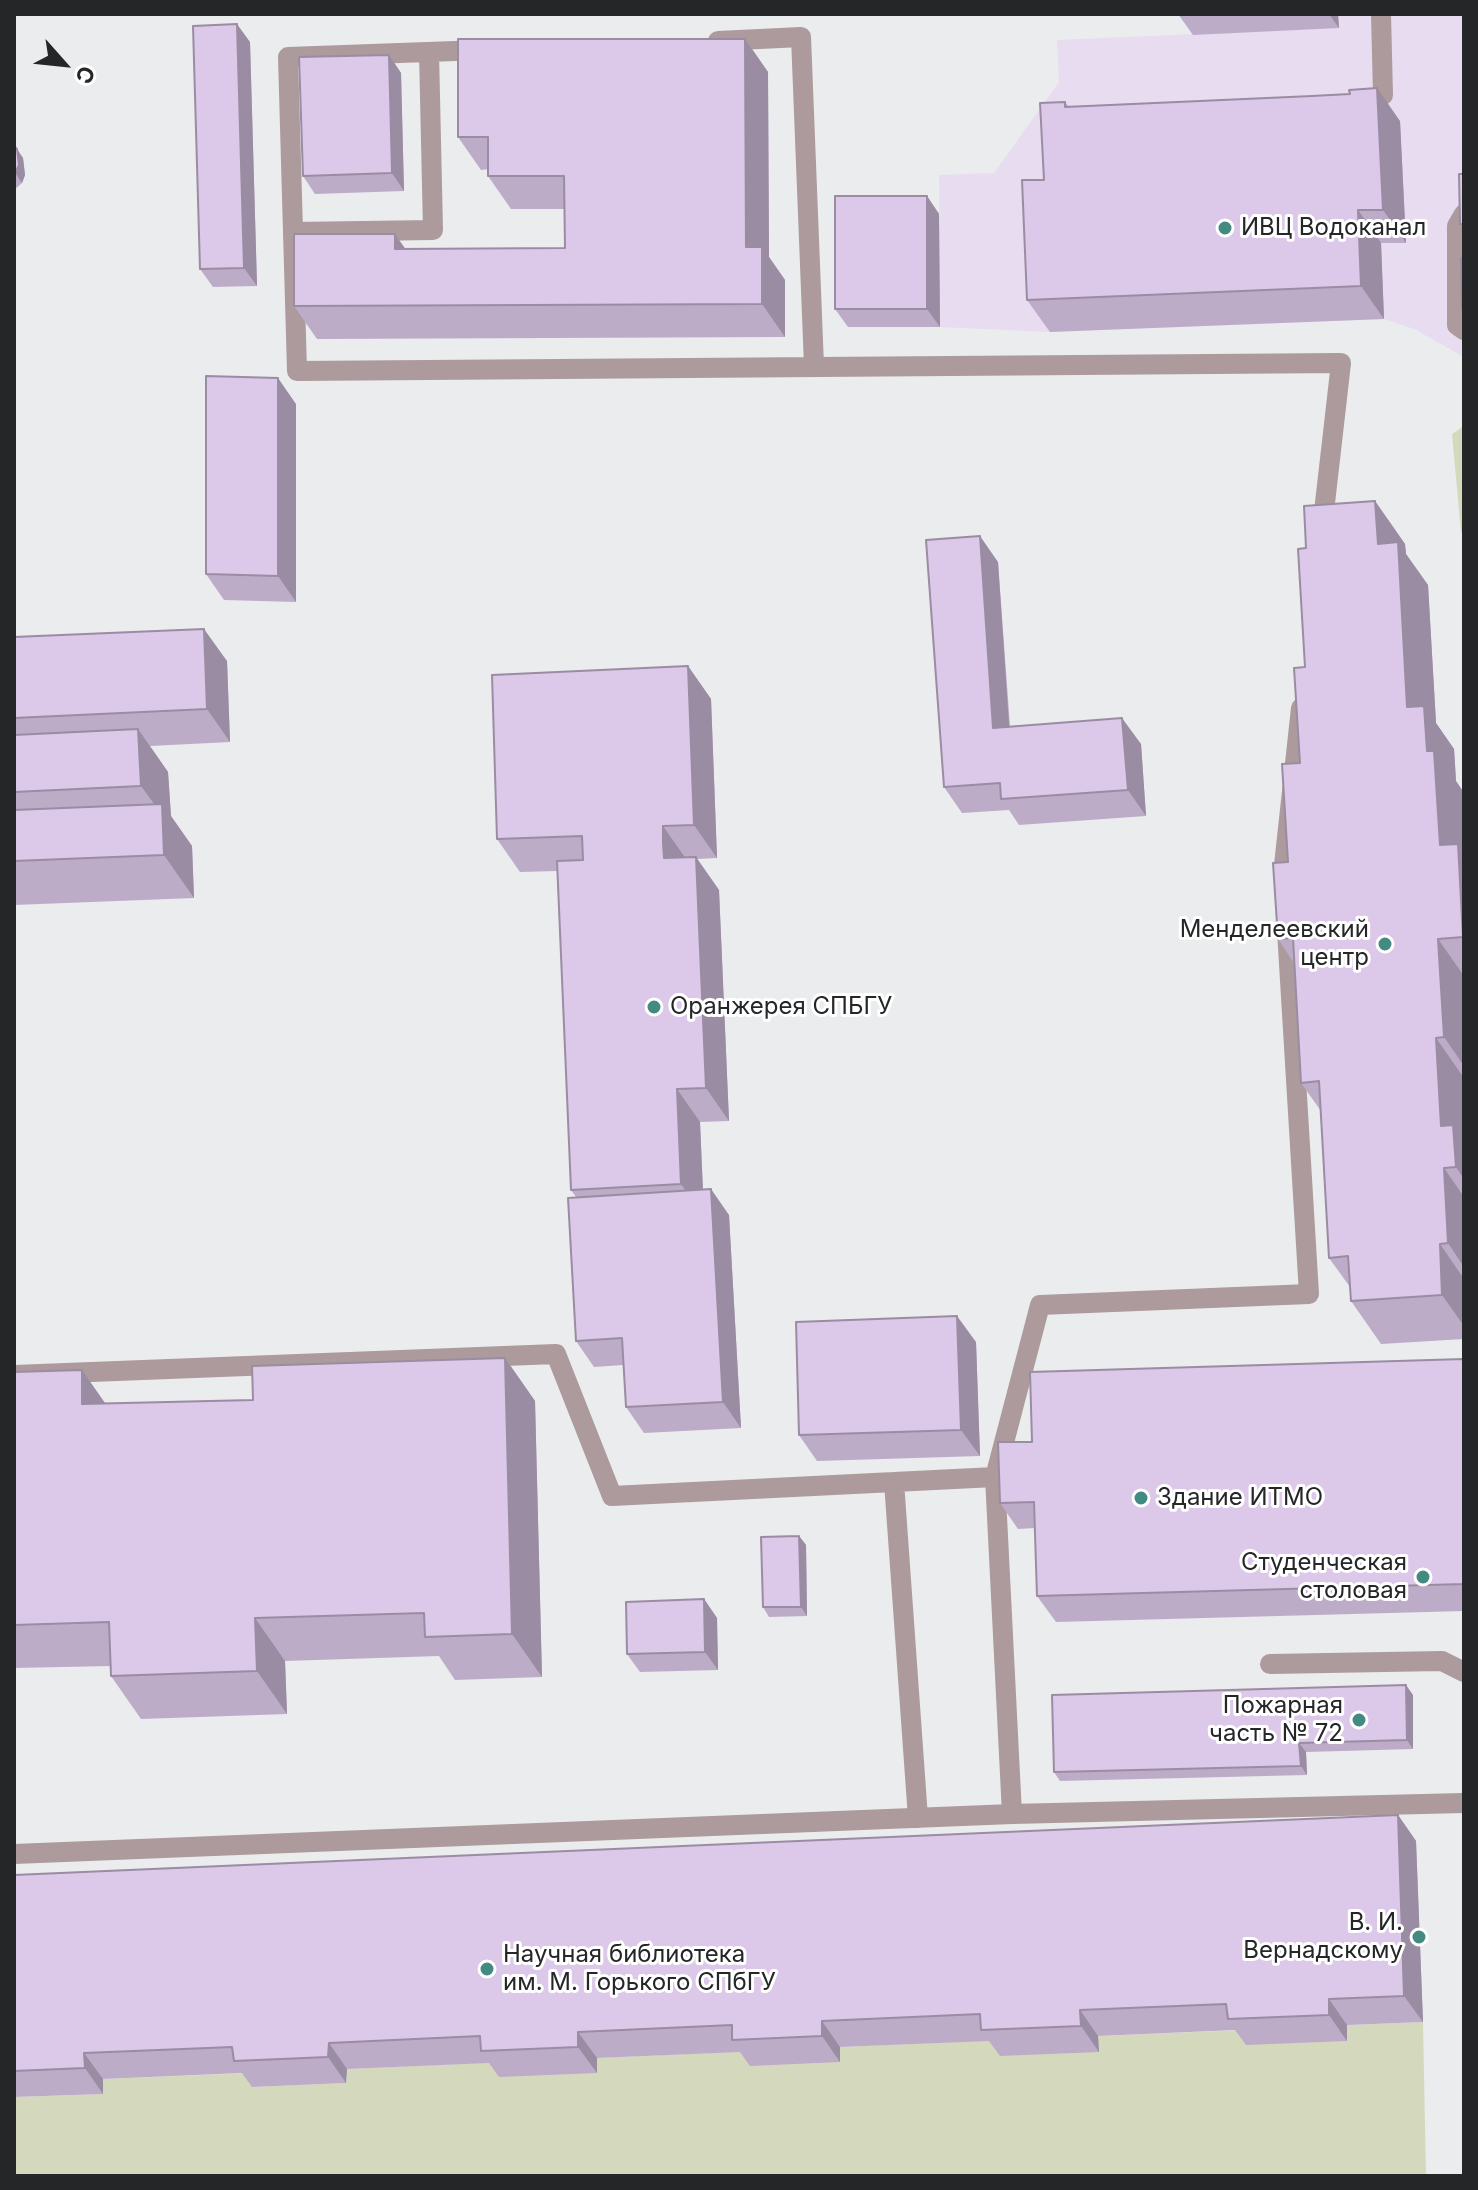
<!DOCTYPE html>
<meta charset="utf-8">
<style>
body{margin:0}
#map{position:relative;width:1478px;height:2190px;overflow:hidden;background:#eaecee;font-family:Inter,sans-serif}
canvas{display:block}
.frame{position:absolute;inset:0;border:16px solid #252627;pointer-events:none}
.north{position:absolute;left:24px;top:24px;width:80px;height:80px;-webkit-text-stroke:6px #fff;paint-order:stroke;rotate:117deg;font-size:22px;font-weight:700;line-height:32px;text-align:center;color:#252627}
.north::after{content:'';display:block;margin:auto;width:28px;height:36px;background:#252627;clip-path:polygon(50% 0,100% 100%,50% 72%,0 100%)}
</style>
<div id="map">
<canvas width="1478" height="2190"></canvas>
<div class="frame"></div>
<div class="north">С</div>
</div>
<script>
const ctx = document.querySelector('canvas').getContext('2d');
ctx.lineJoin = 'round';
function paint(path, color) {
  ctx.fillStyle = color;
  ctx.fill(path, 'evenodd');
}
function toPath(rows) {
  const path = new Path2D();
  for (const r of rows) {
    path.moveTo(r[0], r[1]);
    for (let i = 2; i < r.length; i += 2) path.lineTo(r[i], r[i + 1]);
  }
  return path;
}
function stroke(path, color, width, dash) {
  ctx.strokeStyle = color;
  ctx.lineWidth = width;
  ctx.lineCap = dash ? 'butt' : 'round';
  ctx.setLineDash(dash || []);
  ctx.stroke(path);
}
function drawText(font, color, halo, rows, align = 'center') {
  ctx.font = font + ' Inter,sans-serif';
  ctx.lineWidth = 6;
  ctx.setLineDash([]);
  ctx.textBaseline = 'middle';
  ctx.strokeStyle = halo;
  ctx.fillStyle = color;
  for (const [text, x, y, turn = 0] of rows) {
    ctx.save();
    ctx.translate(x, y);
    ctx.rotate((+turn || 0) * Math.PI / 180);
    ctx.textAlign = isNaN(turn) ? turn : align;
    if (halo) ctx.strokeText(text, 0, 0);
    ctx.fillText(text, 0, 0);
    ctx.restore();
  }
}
paint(toPath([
 [1338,14,1464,14,1464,357,1414,329,1384,319,1050,332,940,327,939,175,994,173,1059,82,1057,40,1338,28]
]), '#e8dcf1');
paint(toPath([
 [1464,426,1464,533,1461,532,1452,434],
 [1423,2022,1426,2176,14,2176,14,2097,103,2094,103,2079,251,2073,252,2087,346,2083,347,2069,498,2062,597,2072,597,2058,998,2040,1098,2052,1098,2036,1244,2030,1347,2041,1347,2025]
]), '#d4d9be');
stroke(toPath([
 [1381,14,1383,95],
 [718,41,801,37,814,366],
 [483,50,288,57,297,371,1341,363,1322,529],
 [1464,214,1457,226,1457,325,1464,330],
 [293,232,433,230,429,52],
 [1285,887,1284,865,1301,708],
 [14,1375,556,1354,612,1496,995,1477],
 [894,1482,918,1818],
 [1270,1664,1442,1661,1464,1672],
 [1012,1814,995,1477,1040,1305,1309,1294,1287,931],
 [14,1854,1012,1814,1464,1803]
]), '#ac9a9c', 20);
paint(toPath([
 [1178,14,1338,14,1339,28,1193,35],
 [745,39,768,72,769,257,785,280,785,337,317,339,294,306,406,249,565,248,565,209,511,209,488,176,488,169,481,170,458,137],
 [250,42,257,286,213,287,200,269],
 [389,55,401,73,404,191,315,194,303,176],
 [1065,102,1069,107,1400,121,1406,243,1381,243,1384,319,1050,332,1027,300,1044,180],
 [14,146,23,158,25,175,22,183,14,190],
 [927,196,939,214,940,327,848,327,835,309],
 [296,404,296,602,224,600,206,574],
 [1375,501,1405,544,1406,554,1428,585,1436,723,1454,749,1456,781,1464,793,1464,1339,1381,1344,1351,1301,1350,1287,1329,1258,1321,1111,1301,1083,1294,963,1278,939,1300,763,1305,667,1306,548],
 [998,562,1010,726,1141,744,1146,816,1019,825,1009,810,962,813,944,787],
 [14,637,227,661,230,742,150,746,168,772,171,816,192,846,194,898,14,905],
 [688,666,711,699,717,858,697,859,719,890,729,1121,700,1122,703,1190,729,1215,741,1428,644,1433,626,1407,623,1365,594,1367,576,1341,576,1197,571,1190,557,871,520,872,497,839],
 [976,1342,980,1456,817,1461,799,1435],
 [505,1358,535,1401,542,1677,455,1680,439,1656,285,1661,287,1714,141,1719,111,1676,111,1666,14,1668,14,1372,105,1404,253,1400],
 [1464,1359,1464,1611,1056,1622,1037,1596,1035,1528,1018,1529,1000,1503,1032,1442],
 [799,1536,806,1545,807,1616,769,1617,763,1607],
 [704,1599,717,1618,718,1670,640,1672,627,1654],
 [1413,1695,1413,1749,1306,1752,1307,1775,1060,1781,1054,1772],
 [1398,1815,1416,1841,1423,2022,1347,2025,1347,2041,1246,2045,1235,2030,1098,2036,1099,2052,1000,2056,989,2041,840,2047,840,2062,750,2066,740,2052,597,2058,597,2073,499,2077,489,2063,347,2069,346,2083,252,2087,242,2073,103,2079,103,2094,14,2097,14,1875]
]), '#bdacc8');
paint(toPath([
 [1329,14,1338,14,1339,28],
 [237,24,250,42,257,286,244,268],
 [745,39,768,72,769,257,785,280,785,337,762,304,746,247],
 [389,55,401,73,404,191,392,173],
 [1377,88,1400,121,1406,243,1383,210],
 [17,149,23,158,25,175,22,183,16,174],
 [927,196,939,214,940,327,927,309],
 [1358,210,1381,243,1384,319,1361,286],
 [395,234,418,267,395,249],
 [278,378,296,404,296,602,278,576],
 [1375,501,1405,544,1406,554,1428,585,1436,723,1454,749,1456,781,1464,793,1464,939,1440,845,1427,751,1407,707,1378,544],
 [980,536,998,562,1011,754,993,728],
 [204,629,227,661,230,742,207,709],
 [688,666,711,699,717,858,694,825],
 [1122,718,1141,744,1146,816,1128,790],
 [138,729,168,772,171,816,192,846,194,898,164,855,163,816,141,786],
 [663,826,686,859,664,858],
 [696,857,719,890,729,1121,706,1088],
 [1438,939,1464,976,1464,1066,1444,1037],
 [1436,1038,1464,1078,1464,1179,1456,1167,1441,1126],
 [677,1089,700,1122,704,1217,681,1184],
 [1444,1168,1464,1197,1464,1267,1448,1243],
 [711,1189,729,1215,741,1428,723,1402],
 [1440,1244,1464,1279,1464,1326,1442,1295],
 [957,1316,976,1342,980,1456,961,1430],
 [505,1358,535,1401,542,1677,512,1634],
 [82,1370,112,1413,82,1404],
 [799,1536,806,1545,807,1616,801,1607],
 [704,1599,717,1618,718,1670,705,1652],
 [255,1618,285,1661,287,1714,257,1671],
 [1406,1685,1413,1695,1413,1749,1407,1740],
 [1299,1743,1306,1752,1307,1775,1301,1766],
 [1398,1815,1416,1841,1423,2022,1404,1996],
 [1329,1999,1347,2025,1347,2041,1329,2015],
 [1080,2010,1098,2036,1099,2052,1081,2026],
 [822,2021,840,2047,840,2062,822,2036],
 [578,2032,597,2058,597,2073,578,2047],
 [329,2043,347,2069,346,2083,328,2057],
 [84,2053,103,2079,103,2094,85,2068]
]), '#9a8ca2');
const building = toPath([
 [237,24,244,268,200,269,193,26,237,24],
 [458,39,745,39,746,247,762,247,762,304,294,306,294,234,395,234,395,249,565,248,564,176,488,176,488,137,458,137,458,39],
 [389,55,392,173,303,176,299,57,389,55],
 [1377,88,1383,210,1358,210,1361,286,1027,300,1022,180,1044,180,1040,103,1065,102,1065,107,1312,96,1350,94,1349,90,1377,88],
 [14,146,17,149,19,165,14,175,14,146],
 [1459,174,1464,174,1464,224,1460,224,1459,174],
 [835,196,927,196,927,309,835,309,835,196],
 [1461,258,1464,258,1464,309,1462,309,1461,258],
 [206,376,278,378,278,576,206,574,206,376],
 [1375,501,1378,544,1398,542,1407,707,1424,706,1427,751,1434,751,1440,845,1458,844,1463,937,1438,939,1444,1037,1436,1038,1441,1126,1453,1125,1456,1167,1444,1168,1448,1243,1440,1244,1442,1295,1351,1301,1348,1256,1329,1258,1319,1081,1301,1083,1293,938,1278,939,1273,863,1288,862,1282,764,1300,763,1294,668,1305,667,1298,549,1306,548,1304,506,1375,501],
 [980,536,993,728,1122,718,1128,790,1001,799,1000,783,944,787,926,540,980,536],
 [204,629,207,709,14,718,14,637,204,629],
 [688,666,694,825,663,826,663,843,664,858,696,857,706,1088,677,1089,681,1184,571,1190,557,861,583,860,582,836,497,839,492,675,688,666],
 [138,729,141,786,14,792,14,735,138,729],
 [162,804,164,855,14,861,14,810,162,804],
 [711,1189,723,1402,626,1407,622,1338,576,1341,568,1198,711,1189],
 [957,1316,961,1430,799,1435,796,1322,957,1316],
 [505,1358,512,1634,425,1637,424,1613,255,1618,257,1671,111,1676,109,1622,14,1625,14,1372,82,1370,82,1404,253,1400,252,1366,505,1358],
 [1464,1359,1464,1584,1037,1596,1034,1502,1000,1503,998,1442,1032,1442,1030,1372,1464,1359],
 [799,1536,801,1607,763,1607,761,1537,799,1536],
 [704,1599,705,1652,627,1654,626,1602,704,1599],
 [1406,1685,1407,1740,1299,1743,1301,1766,1054,1772,1052,1695,1406,1685],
 [1398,1815,1404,1996,1329,1999,1329,2015,1228,2019,1226,2004,1080,2010,1081,2026,981,2030,980,2014,822,2021,822,2036,732,2040,732,2025,578,2032,578,2047,481,2051,480,2036,329,2043,328,2057,234,2061,232,2047,84,2053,85,2068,14,2071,14,1875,1398,1815]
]);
paint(building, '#dcc8e8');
stroke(building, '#9a8ca2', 2);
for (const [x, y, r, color] of [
 [1225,228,8,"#438a82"],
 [1385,944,8,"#438a82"],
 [654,1007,8,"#438a82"],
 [1141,1498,8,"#438a82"],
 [1423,1577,8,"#438a82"],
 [1359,1720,8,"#438a82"],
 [1419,1937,8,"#438a82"],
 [487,1969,8,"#438a82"]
]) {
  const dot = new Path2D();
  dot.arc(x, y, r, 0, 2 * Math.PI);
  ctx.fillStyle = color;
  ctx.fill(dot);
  stroke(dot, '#fff', 3);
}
drawText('24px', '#252627', '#fff', [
 ["ИВЦ Водоканал",1241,228],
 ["Менделеевский",1369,930,"right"],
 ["центр",1369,958,"right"],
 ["Оранжерея СПБГУ",670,1007],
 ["Здание ИТМО",1157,1498],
 ["Студенческая",1407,1563,"right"],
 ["столовая",1407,1591,"right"],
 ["Пожарная",1343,1706,"right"],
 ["часть № 72",1343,1734,"right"],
 ["В. И.",1403,1923,"right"],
 ["Вернадскому",1403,1951,"right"],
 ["Научная библиотека",503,1955],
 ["им. М. Горького СПбГУ",503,1983]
], 'left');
</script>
